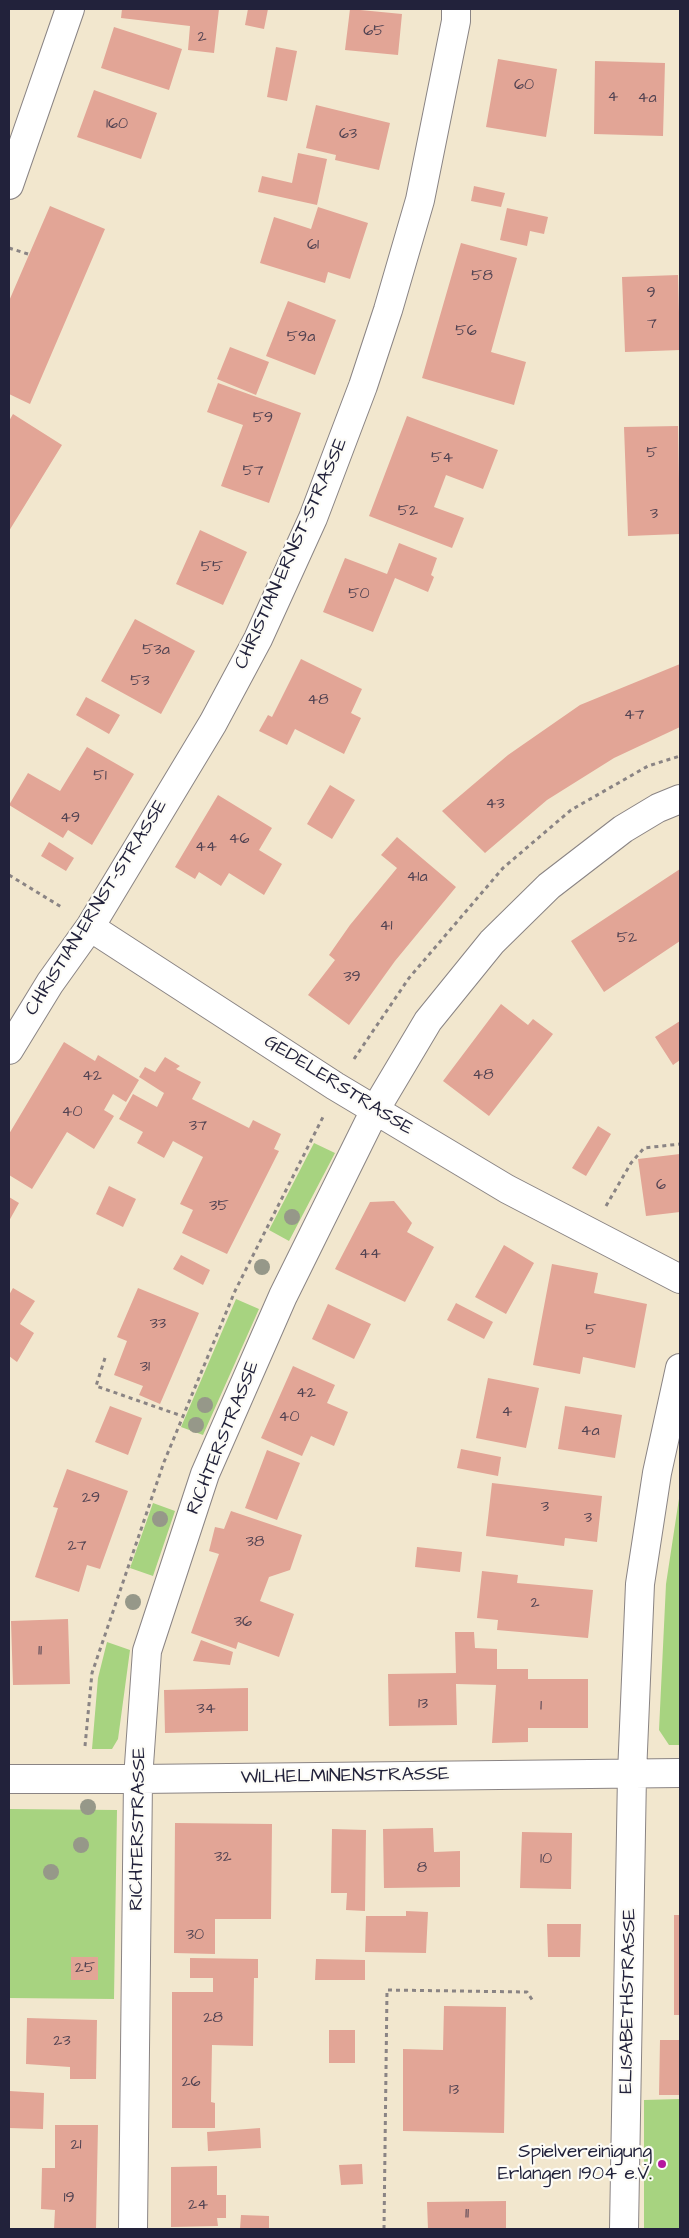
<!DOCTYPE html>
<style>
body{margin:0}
#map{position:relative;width:689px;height:2238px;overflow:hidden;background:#f2e7ce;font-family:"Architects Daughter",sans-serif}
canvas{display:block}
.frame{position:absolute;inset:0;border:10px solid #22223b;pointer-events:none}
</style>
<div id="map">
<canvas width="689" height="2238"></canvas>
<div class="frame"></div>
</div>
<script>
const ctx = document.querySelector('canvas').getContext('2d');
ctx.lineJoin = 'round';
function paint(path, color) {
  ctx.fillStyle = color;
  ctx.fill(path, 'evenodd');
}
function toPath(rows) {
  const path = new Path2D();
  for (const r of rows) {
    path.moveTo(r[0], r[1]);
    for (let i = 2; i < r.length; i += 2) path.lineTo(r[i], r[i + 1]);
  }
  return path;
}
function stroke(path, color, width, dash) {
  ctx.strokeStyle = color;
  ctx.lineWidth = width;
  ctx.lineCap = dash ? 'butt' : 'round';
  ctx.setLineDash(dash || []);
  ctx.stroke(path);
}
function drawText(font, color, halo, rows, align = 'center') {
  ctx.font = font + ' "Architects Daughter",sans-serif';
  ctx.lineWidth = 4.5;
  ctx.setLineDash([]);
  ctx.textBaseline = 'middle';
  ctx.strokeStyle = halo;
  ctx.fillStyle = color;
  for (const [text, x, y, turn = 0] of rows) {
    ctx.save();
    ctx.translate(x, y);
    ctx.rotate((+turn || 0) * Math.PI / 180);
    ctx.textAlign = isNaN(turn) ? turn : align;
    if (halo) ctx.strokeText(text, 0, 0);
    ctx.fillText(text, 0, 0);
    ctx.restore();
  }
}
paint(toPath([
 [314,1143,335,1153,289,1241,269,1230],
 [236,1299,259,1309,203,1435,181,1427],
 [680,1492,680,1745,669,1745,659,1730,666,1584],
 [153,1503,175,1511,153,1576,130,1568],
 [107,1642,130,1650,118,1739,112,1749,92,1749,98,1678],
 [9,1809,117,1810,114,1999,9,1998],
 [680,2099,680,2229,644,2229,644,2100]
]), '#a7d380');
paint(toPath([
 [122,9,219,9,214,53,188,50,190,26,121,18],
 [248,9,268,9,264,29,245,25],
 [350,9,402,14,398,55,345,50],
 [114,27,182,49,169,90,101,68],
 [276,47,297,51,287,101,267,97],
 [498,59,557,69,546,137,486,127],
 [595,61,665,63,663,136,594,134],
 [94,90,157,113,141,159,77,137],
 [316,105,390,123,379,170,335,160,336,155,306,148],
 [298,153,327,159,317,205,258,192,262,176,292,183],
 [474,186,505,193,501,207,471,201],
 [50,206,105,229,30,404,9,394,9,301],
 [318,207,368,223,350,279,328,272,325,283,260,263,274,217,311,229],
 [507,208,548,217,544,234,530,231,527,246,500,240],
 [461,243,517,258,491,352,526,362,514,405,422,378],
 [678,275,680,350,625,352,622,277],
 [288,301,336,320,315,375,266,356],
 [230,347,269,362,256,395,217,379],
 [218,383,301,413,269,503,221,486,243,425,207,412],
 [13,414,62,445,9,531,9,421],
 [407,416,498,450,483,489,446,475,434,507,464,518,452,548,369,516],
 [678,426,680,534,628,536,624,427],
 [200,530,247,552,223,605,176,584],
 [399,543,437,558,431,575,434,577,428,592,395,578,373,632,323,612,345,558,387,574],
 [135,619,195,651,161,714,101,681],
 [301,659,362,689,351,713,361,718,344,754,295,729,287,745,259,731,268,715,272,717],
 [680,664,680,727,614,758,547,800,485,853,442,811,508,755,580,705],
 [86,697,120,715,109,734,76,715],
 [87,747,134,774,92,845,68,830,63,838,9,805,28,773,60,791],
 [330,785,355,800,332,839,307,824],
 [218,795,272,828,259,850,282,864,264,895,229,873,221,886,199,872,195,879,175,867],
 [397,837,456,887,395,961,349,1025,308,995,335,960,329,955,350,925,397,868,381,855],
 [49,842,74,858,66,871,41,856],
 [680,869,680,941,604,992,571,941],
 [501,1004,528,1025,533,1019,553,1034,489,1116,443,1081],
 [680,1021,680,1060,673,1065,655,1037],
 [64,1042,95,1061,98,1055,139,1080,126,1102,113,1094,104,1110,114,1116,94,1149,67,1132,32,1189,9,1175,9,1134],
 [165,1057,180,1066,176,1069,201,1082,192,1099,249,1128,253,1120,281,1134,274,1149,279,1151,227,1254,182,1233,193,1210,180,1204,203,1157,173,1141,164,1158,137,1143,143,1132,119,1119,133,1094,157,1107,164,1093,139,1077,145,1067,155,1072],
 [598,1126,611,1134,586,1176,572,1168],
 [680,1154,680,1212,646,1216,638,1159],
 [109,1186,136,1199,123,1227,96,1214],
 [9,1197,19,1203,9,1221],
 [394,1201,412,1223,407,1232,434,1247,405,1302,335,1269,370,1202],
 [504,1245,534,1263,506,1314,475,1297],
 [181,1255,210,1270,203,1285,173,1269],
 [552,1264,598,1273,594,1293,647,1304,635,1368,583,1357,580,1374,533,1365],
 [13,1288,35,1301,20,1324,34,1333,17,1362,9,1356,9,1295],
 [138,1288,199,1313,160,1404,139,1395,143,1386,114,1375,127,1341,117,1337],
 [456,1303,493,1322,484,1339,447,1320],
 [328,1304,371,1324,354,1359,312,1339],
 [293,1366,335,1385,327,1403,348,1412,334,1446,311,1436,302,1456,261,1438],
 [488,1378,539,1388,526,1448,476,1438],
 [110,1406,142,1418,128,1455,95,1442],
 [565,1406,622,1415,615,1458,558,1449],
 [461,1449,501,1457,498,1476,457,1468],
 [267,1450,300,1463,277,1520,245,1508],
 [67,1469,128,1491,100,1569,87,1565,79,1592,35,1577,58,1508,53,1507],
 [492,1483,602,1496,597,1542,565,1538,564,1546,486,1536],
 [231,1511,302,1535,290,1570,269,1577,260,1601,294,1614,279,1657,238,1642,236,1649,191,1633,219,1554,209,1551,215,1527,224,1529],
 [417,1547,462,1552,460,1572,415,1567],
 [482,1571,518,1575,517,1583,593,1590,588,1638,497,1630,498,1620,477,1618],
 [68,1619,70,1684,13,1685,11,1621],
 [455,1632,474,1632,475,1648,497,1649,497,1669,528,1669,528,1679,588,1679,588,1728,528,1728,528,1742,492,1743,496,1685,456,1684,457,1725,389,1726,388,1674,456,1673],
 [201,1640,233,1652,230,1665,193,1661],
 [248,1688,248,1731,165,1733,164,1690],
 [175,1823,272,1824,271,1919,215,1919,215,1954,174,1953],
 [433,1828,434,1852,460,1851,460,1887,384,1888,383,1829],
 [332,1829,366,1830,365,1911,346,1910,347,1893,331,1893],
 [522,1832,572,1833,571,1889,520,1888],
 [406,1911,428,1912,426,1953,365,1952,366,1916,406,1916],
 [674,1915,680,1915,680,2015,674,2015],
 [547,1924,581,1924,580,1957,548,1957],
 [71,1957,98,1957,98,1980,71,1980],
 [190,1958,258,1959,258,1978,254,1978,253,2046,212,2045,211,2102,215,2103,215,2128,172,2128,172,1992,213,1992,213,1978,190,1978],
 [316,1959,365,1960,365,1980,315,1980],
 [444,2006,506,2007,504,2133,403,2131,403,2049,443,2050],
 [27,2018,97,2020,96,2079,70,2079,70,2067,26,2064],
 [329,2030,355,2030,355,2063,329,2063],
 [660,2040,680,2040,680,2095,659,2095],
 [9,2091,44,2093,43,2129,9,2128],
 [55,2125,98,2125,96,2229,54,2229,55,2210,41,2209,42,2168,55,2168],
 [260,2128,261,2148,208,2151,207,2132],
 [362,2164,363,2184,341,2185,339,2165],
 [217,2166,217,2195,226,2195,226,2218,217,2218,218,2226,171,2227,171,2167],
 [506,2201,506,2229,428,2229,427,2202],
 [241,2215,269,2216,269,2229,240,2229]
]), '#e2a596');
const minor = toPath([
 [9,185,70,9],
 [90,927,335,1086,507,1189,680,1279],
 [9,1050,50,983,90,927,213,723,258,639,313,518,363,386,388,310,420,200,456,21,456,9],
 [9,1779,138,1779,680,1773],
 [133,2229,138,1779,147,1651,205,1474,283,1296,375,1110,428,1021,492,942,549,886,623,829,658,808,680,799],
 [624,2229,632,1774,640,1584,657,1473,680,1368]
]);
stroke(minor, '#8a8484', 30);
stroke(toPath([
 [9,248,28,254],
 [9,875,63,908],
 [354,1059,409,978,503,868,571,810,648,766,680,756],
 [606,1206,631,1163,644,1148,680,1144],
 [105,1358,96,1386,182,1416],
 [85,1746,92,1673,164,1462,235,1291,323,1117],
 [384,2229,387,1990,527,1992,533,2001]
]), '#8a8484', 3, [4, 4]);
stroke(minor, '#fff', 28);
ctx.fillStyle = '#969889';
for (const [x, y] of [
 [292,1217],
 [262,1267],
 [205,1405],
 [196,1425],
 [160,1519],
 [133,1602],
 [88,1807],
 [81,1845],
 [51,1872]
]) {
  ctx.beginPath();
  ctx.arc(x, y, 8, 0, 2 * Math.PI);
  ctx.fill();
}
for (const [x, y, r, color] of [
 [662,2164,5,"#b5179e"]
]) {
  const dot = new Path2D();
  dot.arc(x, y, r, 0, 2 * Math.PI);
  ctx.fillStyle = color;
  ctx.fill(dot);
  stroke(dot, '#fdfcf7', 2);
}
drawText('16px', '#524352', null, [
 ["65",374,32],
 ["2",202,38],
 ["60",524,86],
 ["4",613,98],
 ["4a",647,99],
 ["160",117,125],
 ["63",348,135],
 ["61",313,246],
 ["58",482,277],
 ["9",651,294],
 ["7",652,325],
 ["56",466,332],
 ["59a",301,338],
 ["59",263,419],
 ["5",652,454],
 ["54",442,459],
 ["57",253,472],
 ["52",408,512],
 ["3",654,515],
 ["55",212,568],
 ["50",359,595],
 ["53a",156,651],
 ["53",140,682],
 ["48",318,701],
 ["47",634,716],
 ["51",100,777],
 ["43",495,805],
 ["49",70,819],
 ["46",239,840],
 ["44",206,848],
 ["41a",417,878],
 ["41",386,927],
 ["52",627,939],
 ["39",352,978],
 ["48",483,1076],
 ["42",92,1077],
 ["40",72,1113],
 ["37",198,1127],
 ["6",661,1186],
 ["35",219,1207],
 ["44",370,1255],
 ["33",158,1325],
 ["5",591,1331],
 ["31",145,1368],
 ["42",306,1394],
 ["4",507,1413],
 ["40",289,1418],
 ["4a",590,1432],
 ["29",91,1499],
 ["3",545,1508],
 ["3",588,1519],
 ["38",255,1543],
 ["27",77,1547],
 ["2",535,1604],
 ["36",243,1623],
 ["11",40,1652],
 ["13",423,1705],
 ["1",541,1707],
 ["34",206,1710],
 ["32",223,1858],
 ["10",546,1860],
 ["8",422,1869],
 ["30",195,1936],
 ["25",85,1969],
 ["28",213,2019],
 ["23",62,2042],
 ["26",191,2083],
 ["13",454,2091],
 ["21",76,2146],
 ["19",69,2199],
 ["24",198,2206],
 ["11",467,2215]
]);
drawText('19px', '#22223b', '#fdfcf7', [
 ["CHRISTIAN-ERNST-STRASSE",292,554,-66],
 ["CHRISTIAN-ERNST-STRASSE",97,908,-58],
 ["GEDELERSTRASSE",338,1086,32],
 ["RICHTERSTRASSE",224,1438,-68],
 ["WILHELMINENSTRASSE",345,1777,-1],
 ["RICHTERSTRASSE",139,1829,-89],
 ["ELISABETHSTRASSE",629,2001,-89]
]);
drawText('19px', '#22223b', '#fdfcf7', [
 ["Spielvereinigung",652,2153],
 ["Erlangen 1904 e.V.",652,2175]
], 'right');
</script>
